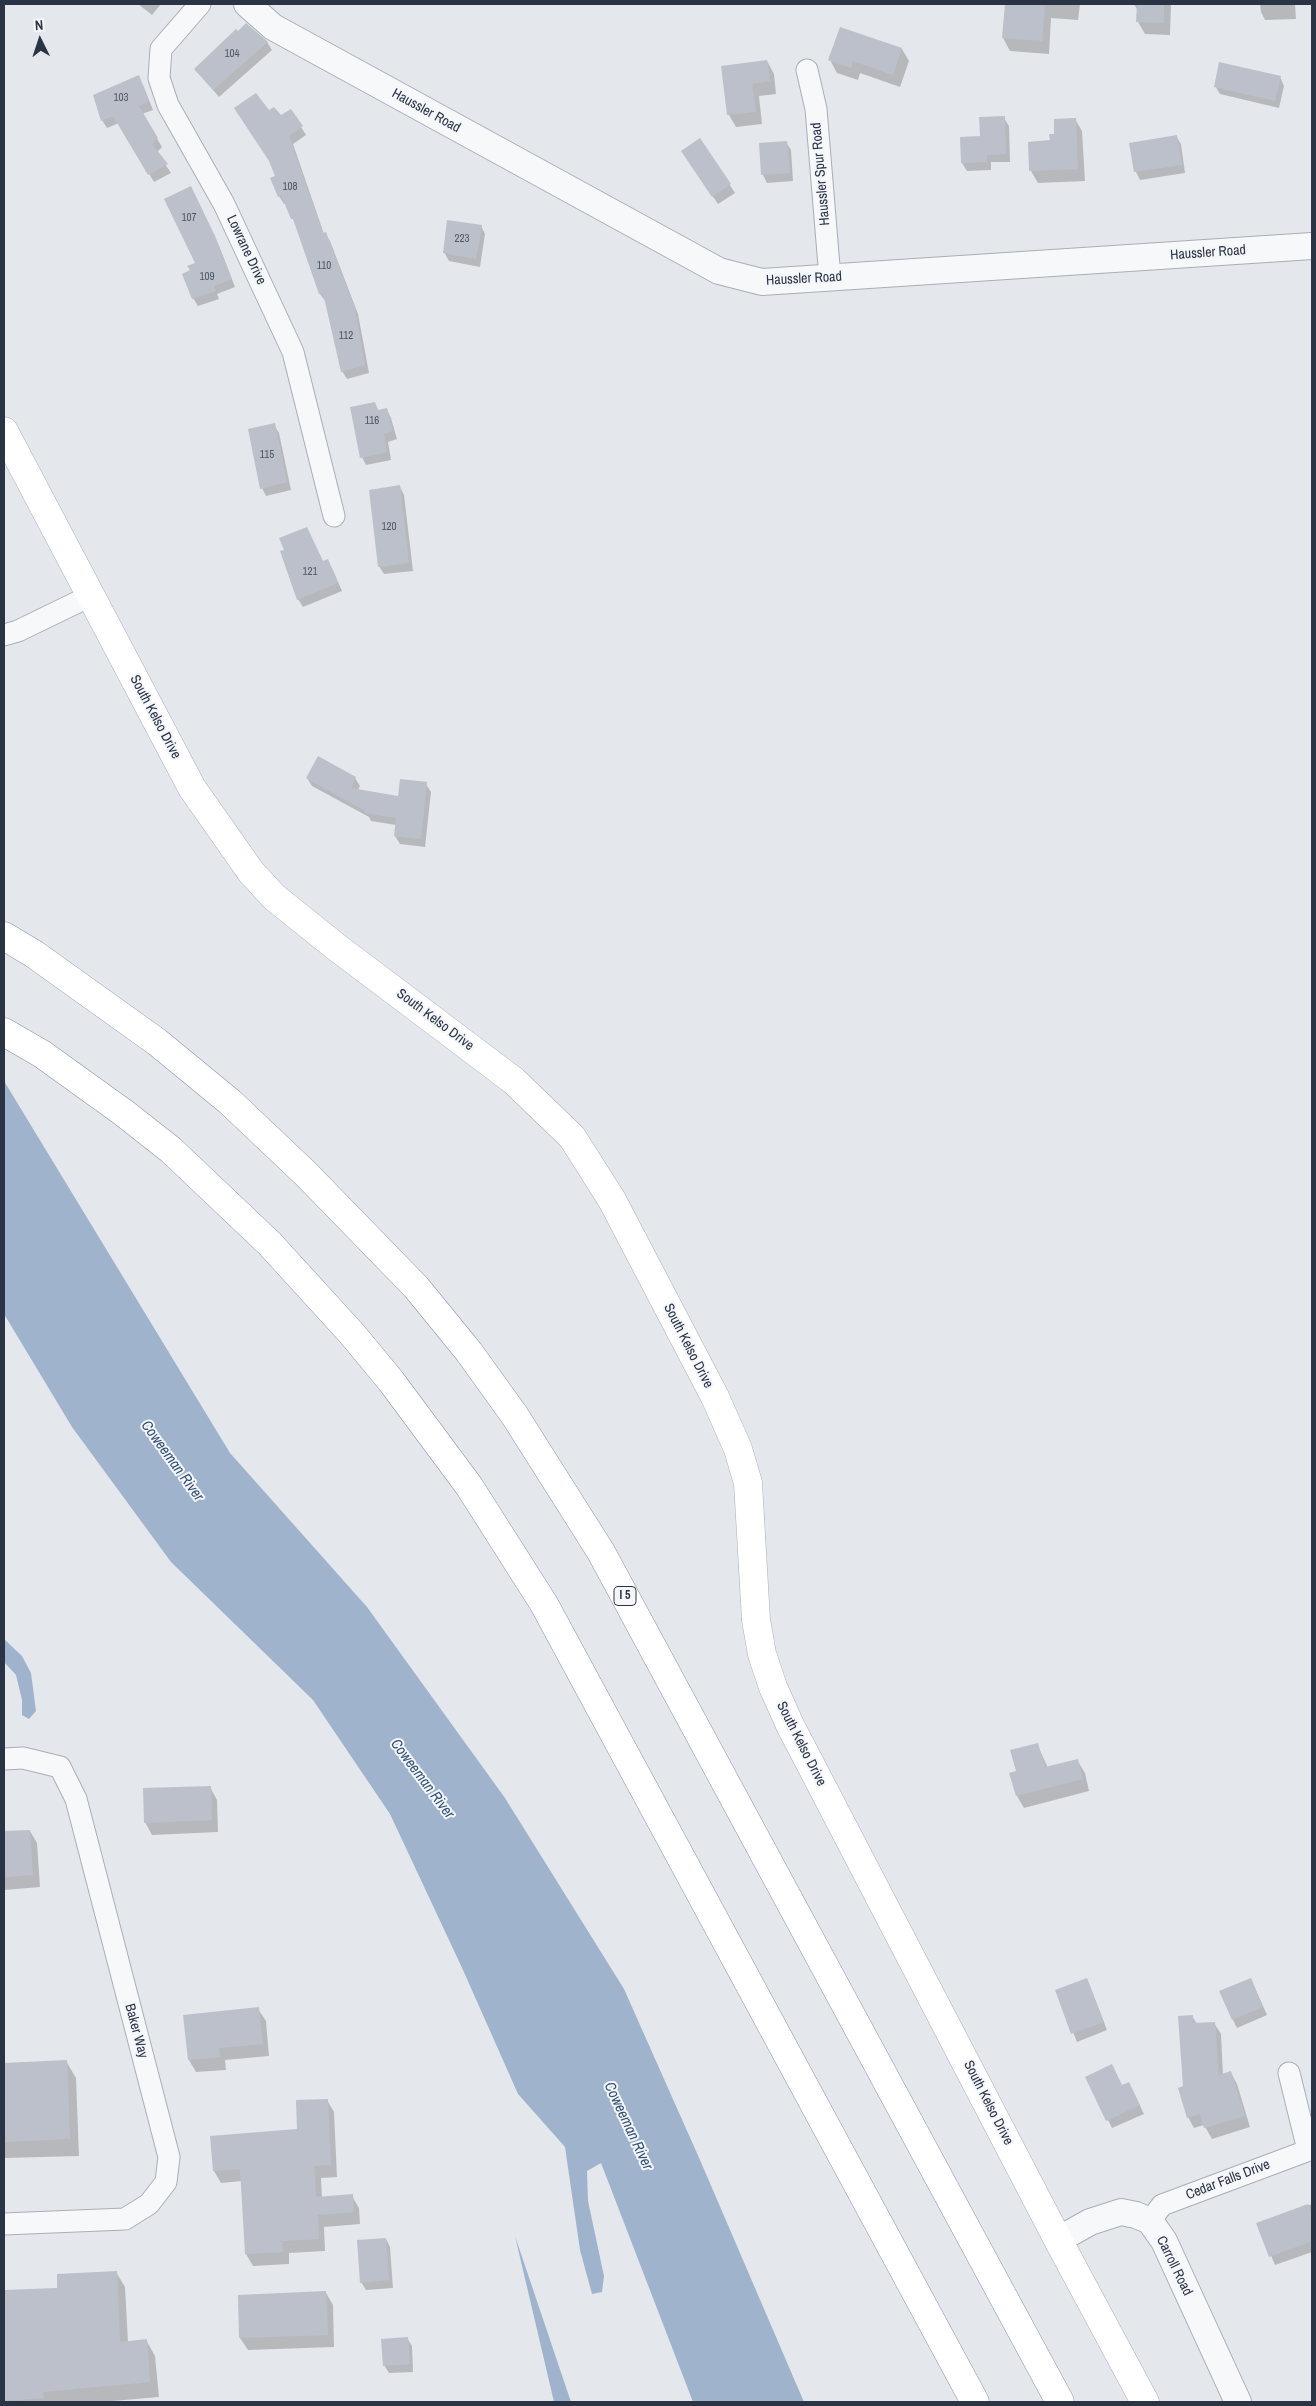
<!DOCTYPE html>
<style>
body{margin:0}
#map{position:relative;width:1316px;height:2406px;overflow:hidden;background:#e4e7ec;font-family:"Archivo Narrow",sans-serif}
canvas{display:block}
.frame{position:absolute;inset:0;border:5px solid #2b3445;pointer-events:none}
.north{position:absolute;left:15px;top:15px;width:50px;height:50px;-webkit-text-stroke:4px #f4f6f9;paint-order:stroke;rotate:356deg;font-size:14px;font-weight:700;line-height:20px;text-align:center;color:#2b3445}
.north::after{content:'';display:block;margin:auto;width:18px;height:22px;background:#2b3445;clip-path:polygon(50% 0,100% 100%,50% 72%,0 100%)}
</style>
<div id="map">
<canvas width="1316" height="2406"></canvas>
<div class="frame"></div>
<div class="north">N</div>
</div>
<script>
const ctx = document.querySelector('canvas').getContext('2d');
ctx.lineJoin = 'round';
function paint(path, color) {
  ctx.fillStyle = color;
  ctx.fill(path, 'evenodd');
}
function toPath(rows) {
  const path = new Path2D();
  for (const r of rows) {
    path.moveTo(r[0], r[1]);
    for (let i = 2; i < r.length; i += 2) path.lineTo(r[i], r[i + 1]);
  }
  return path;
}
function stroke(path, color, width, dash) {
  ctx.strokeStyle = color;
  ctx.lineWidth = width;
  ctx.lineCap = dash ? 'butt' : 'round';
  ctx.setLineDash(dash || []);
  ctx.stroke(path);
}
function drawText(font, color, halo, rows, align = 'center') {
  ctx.font = font + ' "Archivo Narrow",sans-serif';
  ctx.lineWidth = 4;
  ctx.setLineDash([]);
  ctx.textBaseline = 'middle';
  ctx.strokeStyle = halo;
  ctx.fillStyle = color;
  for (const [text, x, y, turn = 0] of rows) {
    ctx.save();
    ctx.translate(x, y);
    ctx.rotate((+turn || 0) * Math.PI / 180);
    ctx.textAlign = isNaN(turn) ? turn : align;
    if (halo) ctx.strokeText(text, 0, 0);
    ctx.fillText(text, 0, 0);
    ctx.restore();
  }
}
paint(toPath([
 [4,1081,230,1453,367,1607,505,1798,624,1989,700,2160,804,2402,693,2402,601,2163,587,2171,588,2201,604,2276,602,2292,592,2294,580,2250,565,2147,518,2094,463,1970,390,1814,313,1700,171,1562,72,1427,4,1314],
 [4,1639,22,1656,31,1673,36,1711,29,1719,22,1715,22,1700,16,1675,4,1662],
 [515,2236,571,2402,554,2402]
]), '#9fb4cc');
paint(toPath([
 [138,4,161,4,152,15],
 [1006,4,1080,4,1078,20,1051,18,1049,54,1010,51,1003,38],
 [1134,4,1171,4,1170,35,1145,34,1138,22,1138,11],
 [1260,4,1295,4,1296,19,1265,20,1261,12],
 [238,33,267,42,272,50,219,97,195,69],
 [902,49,909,61,900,87,860,73,858,80,837,73,830,60],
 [767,61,774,74,776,94,759,96,762,124,736,127,729,115,722,67],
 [1280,77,1284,86,1279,108,1220,94,1215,86],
 [143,85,153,110,142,114,162,147,157,152,171,173,154,182,119,123,107,128,102,120],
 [291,111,306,135,293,144,324,234,330,241,358,314,369,373,347,379,342,371,326,302,320,294,297,228,286,203,284,204,279,196,272,179,277,177,269,112,281,116],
 [1004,118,1009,126,1010,162,991,162,991,170,967,171,962,163,981,137],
 [1075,119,1082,131,1085,181,1038,183,1031,171,1056,135],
 [1176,136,1181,144,1185,173,1140,180,1136,172,1131,144],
 [700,140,735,193,718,204,687,159],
 [786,142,791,150,793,181,767,183,763,175],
 [195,196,219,246,235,287,217,294,219,299,198,306,193,298,191,271,197,263],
 [481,226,485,234,480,267,449,261,444,252],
 [374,403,379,411,387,410,391,418,397,439,388,442,391,460,366,465,362,457],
 [274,425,279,433,291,490,266,496,262,488],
 [400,487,404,495,413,571,384,574,379,566],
 [323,562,332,568,342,591,303,607,298,599],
 [307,778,355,778,360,786,358,790,400,797,426,784,431,792,425,847,400,844,395,836,396,825,371,821,369,817,312,786],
 [1037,1744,1048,1768,1077,1760,1085,1773,1089,1791,1024,1808,1017,1796,1011,1774,1017,1772],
 [210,1787,217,1800,218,1832,152,1835,145,1822],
 [30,1831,37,1843,40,1887,4,1890,4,1833],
 [1087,1979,1107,2030,1077,2042,1056,1990],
 [1251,1979,1267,2015,1237,2028,1233,2020],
 [258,2009,266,2021,269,2056,225,2060,226,2070,196,2072,189,2060,185,2016],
 [1192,2016,1197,2024,1214,2023,1221,2034,1223,2075,1231,2073,1237,2084,1250,2127,1212,2139,1204,2125,1194,2128,1188,2117,1184,2087],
 [66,2061,76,2078,79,2156,4,2158,4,2064],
 [1087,2078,1122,2086,1133,2091,1144,2114,1112,2128],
 [327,2100,334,2112,337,2177,321,2178,322,2198,352,2196,359,2208,360,2224,324,2227,325,2251,289,2253,289,2264,253,2266,246,2254,242,2181,221,2183,214,2171,299,2130],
 [1312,2204,1312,2252,1275,2265,1258,2224],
 [386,2239,390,2247,393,2288,366,2290,361,2282],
 [116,2272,125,2287,128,2342,146,2340,155,2356,159,2397,101,2402,4,2402,4,2292,59,2289],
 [326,2293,333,2305,334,2347,248,2350,240,2338],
 [407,2338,412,2346,413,2372,389,2373,384,2365]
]), '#0003');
paint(toPath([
 [1005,4,1045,4,1042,41,1002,38],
 [1137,4,1164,4,1164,23,1136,22],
 [246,23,268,42,213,90,194,69,236,29,238,31],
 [840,27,902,48,893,75,853,61,851,68,828,60],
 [767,60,770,81,752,84,756,112,727,115,721,66],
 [1219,62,1281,76,1275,101,1214,87],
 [139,75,149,101,139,106,158,138,152,144,168,164,148,175,113,116,101,121,93,95],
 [256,93,269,110,274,107,281,115,291,109,303,126,289,136,323,233,326,232,354,305,365,365,341,372,323,293,319,294,293,219,291,219,281,195,278,197,270,178,275,176,269,161,234,108],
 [1005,116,1006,154,987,155,987,162,961,163,960,137,980,136,979,117],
 [1076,118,1078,169,1029,171,1028,142,1050,140,1049,134,1054,134,1054,119],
 [1177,135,1182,165,1134,172,1129,143],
 [700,138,731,184,712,197,681,151],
 [787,141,790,173,761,175,759,143],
 [191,186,215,236,232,279,214,286,216,291,192,299,182,274,190,270,187,266,195,263,164,199],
 [447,220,482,225,476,259,443,253],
 [375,402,378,410,387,408,393,431,384,434,387,452,360,458,350,407],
 [275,423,287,482,260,489,248,429],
 [400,485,409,563,378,567,369,490],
 [307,527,323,561,328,559,338,583,297,600,280,551,284,550,279,538],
 [318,756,356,777,351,788,398,796,400,779,427,782,421,839,394,836,396,818,365,813,365,811,306,778],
 [1038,1743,1045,1767,1078,1759,1083,1779,1016,1796,1009,1773,1016,1771,1010,1750],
 [211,1786,212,1820,144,1823,143,1788],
 [30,1830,33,1875,4,1877,4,1831],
 [1087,1978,1104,2022,1071,2034,1055,1990],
 [1251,1978,1263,2007,1232,2020,1219,1991],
 [259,2007,263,2044,219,2048,220,2057,188,2060,183,2015],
 [1193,2015,1193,2023,1215,2022,1219,2075,1231,2071,1245,2116,1204,2128,1200,2114,1187,2118,1178,2088,1183,2086,1178,2016],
 [67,2060,70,2139,4,2142,4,2063],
 [1112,2064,1122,2085,1129,2082,1140,2105,1106,2121,1085,2077],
 [328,2099,331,2165,314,2166,316,2197,353,2194,354,2212,318,2215,319,2239,282,2241,283,2252,245,2254,240,2169,213,2171,210,2136,297,2129,296,2100],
 [1308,2204,1312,2216,1312,2241,1269,2257,1256,2223],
 [386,2238,389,2280,360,2283,357,2240],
 [117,2271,120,2342,147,2339,150,2382,43,2392,44,2398,4,2401,4,2290,57,2288,57,2274],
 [326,2291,328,2335,239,2338,238,2295],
 [408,2337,410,2364,383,2366,381,2339]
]), '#bbc0ca');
const minor = toPath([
 [200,4,161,49,159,78,168,105,224,204,293,352,334,516],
 [807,70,816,109,830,278],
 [4,635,18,631,90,596],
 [4,1759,23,1758,60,1767,76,1799,169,2157,166,2182,149,2204,125,2219,4,2224],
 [1289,2073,1308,2150],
 [1150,2221,1162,2205,1312,2149]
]);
const tertiary = toPath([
 [247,4,273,27,719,271,762,282,1312,246],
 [1058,2240,1090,2222,1121,2212,1136,2215,1150,2221,1164,2241,1238,2402]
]);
const secondary = toPath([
 [4,431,192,788,251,872,274,897,335,946,514,1081,572,1137,612,1200,715,1397,738,1449,748,1483,756,1620,762,1654,773,1687,790,1725,1058,2240,1145,2402]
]);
const motorway = toPath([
 [4,936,34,954,157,1042,230,1102,306,1174,416,1287,469,1352,515,1416,601,1552,1060,2402],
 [4,1032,42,1054,124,1113,171,1150,270,1244,353,1335,391,1381,469,1486,544,1604,975,2402]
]);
stroke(minor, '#a9aeb7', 23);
stroke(tertiary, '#a9aeb7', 28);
stroke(secondary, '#a9aeb7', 29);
stroke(motorway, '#8b94a3', 29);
stroke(minor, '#f7f8fa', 21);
stroke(tertiary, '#f7f8fa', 26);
stroke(secondary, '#fff', 28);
stroke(motorway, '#fff', 28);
drawText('11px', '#4f5766', null, [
 ["104",232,54],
 ["103",121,98],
 ["108",290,187],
 ["107",189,218],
 ["223",462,239],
 ["110",324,266],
 ["109",207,277],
 ["112",346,336],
 ["116",372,421],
 ["115",267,455],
 ["120",389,527],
 ["121",310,572]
]);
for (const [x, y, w] of [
 [625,1596,22]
]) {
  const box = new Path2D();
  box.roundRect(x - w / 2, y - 9.5, w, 19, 4);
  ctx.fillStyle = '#f4f6f9';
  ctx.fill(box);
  stroke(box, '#2b3445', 1);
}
drawText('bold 12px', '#2b3445', null, [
 ["I 5",625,1596]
]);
drawText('14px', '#2b3445', '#f4f6f9', [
 ["Haussler Road",426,111,29],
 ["Haussler Spur Road",821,174,-95],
 ["Lowrane Drive",246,250,65],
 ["Haussler Road",1208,253,-4],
 ["Haussler Road",804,279,-3],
 ["South Kelso Drive",155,717,62],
 ["South Kelso Drive",435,1020,37],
 ["South Kelso Drive",688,1346,63],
 ["South Kelso Drive",801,1744,63],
 ["Baker Way",136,2031,75],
 ["South Kelso Drive",988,2103,63],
 ["Cedar Falls Drive",1228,2180,-21],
 ["Carroll Road",1174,2266,64]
]);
drawText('italic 15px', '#34527a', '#f4f6f9', [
 ["Coweeman River",172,1461,54],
 ["Coweeman River",422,1779,53],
 ["Coweeman River",628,2126,65]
]);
</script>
